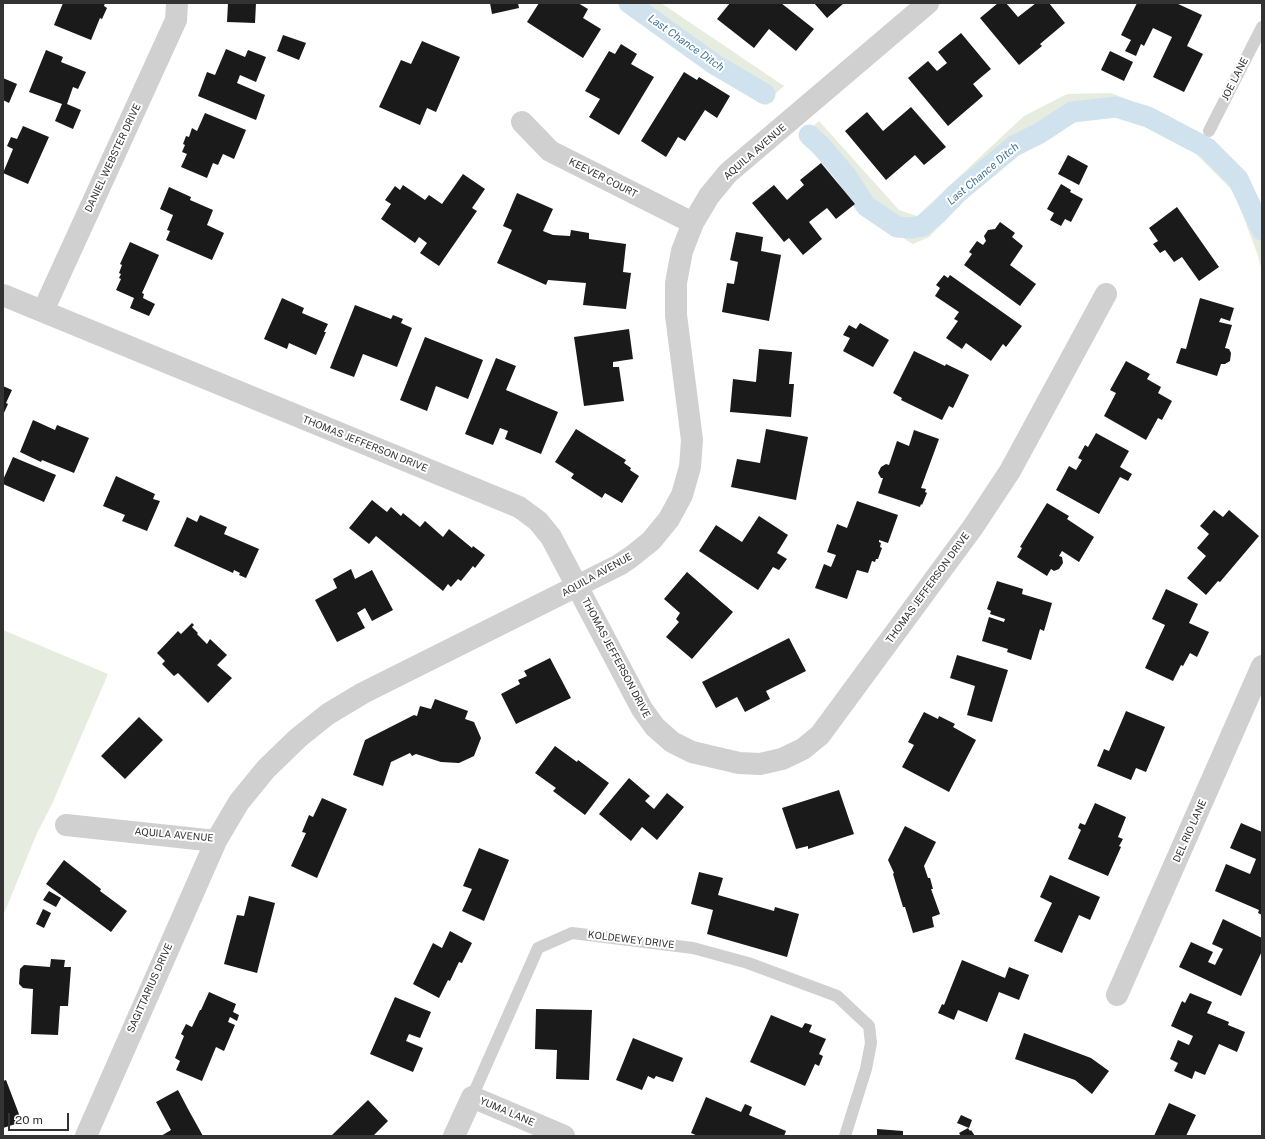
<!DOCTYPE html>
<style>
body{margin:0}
#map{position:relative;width:1265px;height:1139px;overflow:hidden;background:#fff;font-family:"Public Sans",sans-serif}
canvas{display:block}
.frame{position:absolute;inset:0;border:4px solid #333;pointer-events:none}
.scale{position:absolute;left:8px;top:1113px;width:61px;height:18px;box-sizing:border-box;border:2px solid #333;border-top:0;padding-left:5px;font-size:12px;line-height:14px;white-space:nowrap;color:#333;-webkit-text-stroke:3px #fff;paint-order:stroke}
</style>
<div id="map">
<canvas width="1265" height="1139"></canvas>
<div class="frame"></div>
<div class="scale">20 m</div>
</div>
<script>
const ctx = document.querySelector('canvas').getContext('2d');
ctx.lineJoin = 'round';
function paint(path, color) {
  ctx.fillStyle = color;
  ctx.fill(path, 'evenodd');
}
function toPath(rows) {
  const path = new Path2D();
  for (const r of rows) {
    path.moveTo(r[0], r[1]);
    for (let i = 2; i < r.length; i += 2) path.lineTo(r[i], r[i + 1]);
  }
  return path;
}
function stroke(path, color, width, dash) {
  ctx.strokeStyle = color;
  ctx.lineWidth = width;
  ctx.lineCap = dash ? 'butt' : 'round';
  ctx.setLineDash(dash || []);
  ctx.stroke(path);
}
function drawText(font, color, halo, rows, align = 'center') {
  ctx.font = font + ' "Public Sans",sans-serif';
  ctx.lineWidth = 4;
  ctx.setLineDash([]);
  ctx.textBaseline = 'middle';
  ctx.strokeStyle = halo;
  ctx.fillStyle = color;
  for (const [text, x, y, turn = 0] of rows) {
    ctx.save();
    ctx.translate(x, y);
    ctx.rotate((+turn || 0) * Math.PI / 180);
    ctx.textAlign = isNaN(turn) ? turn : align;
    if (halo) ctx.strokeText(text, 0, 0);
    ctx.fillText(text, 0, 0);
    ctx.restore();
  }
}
paint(toPath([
 [620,3,661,3,784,86,767,101,678,45],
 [1111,93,1169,116,1215,145,1252,190,1262,210,1262,270,1257,253,1234,192,1192,150,1157,127,1117,113,1071,116,1033,139,992,173,929,237,913,244,871,219,801,136,819,121,899,210,917,216,1024,116,1067,94],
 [3,630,108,674,52,804,37,833,3,916]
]), '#e6ecdf');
stroke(toPath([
 [629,3,714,64,765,94],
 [809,135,821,146,845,174,866,206,897,227,911,228,922,226,938,213,956,194,1014,146,1040,133,1072,112,1116,107,1148,117,1207,148,1238,179,1262,230]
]), '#cfe2ee', 21);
paint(toPath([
 [63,3,105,3,104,6,107,8,102,19,100,18,91,40,54,25],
 [228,3,256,3,255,23,227,22],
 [490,3,518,3,519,8,492,14],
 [539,3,578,3,588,9,583,18,601,29,583,58,527,22],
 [730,3,781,3,814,29,796,51,769,29,754,48,717,19],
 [814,3,844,3,827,18],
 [998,3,1006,3,1018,17,1036,3,1049,3,1065,23,1040,44,1042,46,1019,65,980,18],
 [1137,3,1176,3,1202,15,1187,46,1203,54,1184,92,1153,77,1172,37,1153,28,1144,46,1141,44,1136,56,1125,51,1131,40,1121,35],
 [961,33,991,69,973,84,983,96,948,126,908,78,928,61,937,71,947,63,938,52],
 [283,35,306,43,299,60,277,51],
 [422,41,460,57,436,112,427,108,420,125,379,107,401,60,411,64],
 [621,44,637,54,631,64,654,77,619,135,589,117,600,99,585,91,609,51,615,54],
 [226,49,245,57,248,50,266,57,256,82,240,75,237,83,265,95,256,120,198,96,207,72,215,75],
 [46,50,63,57,61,62,86,72,78,89,73,87,67,104,81,110,73,129,55,121,62,104,29,92],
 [1110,51,1133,62,1124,81,1101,70],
 [684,72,697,80,699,77,730,96,717,118,705,110,685,141,678,137,666,157,641,141],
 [3,78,17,84,9,103,3,100],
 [911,107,946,147,924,165,915,155,886,180,845,131,867,112,883,131],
 [205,113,246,130,234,159,223,154,218,165,213,163,207,178,181,167,187,154,182,152,185,145,183,144,186,136,189,137,192,128,197,131],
 [23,126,49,137,28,184,3,173,13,149,7,146,11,137,17,139],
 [1068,155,1088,166,1079,185,1058,174],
 [821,163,855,204,836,219,827,208,809,222,822,239,803,255,789,238,784,242,752,203,774,185,787,200,804,185,800,180],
 [463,174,485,189,472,208,477,211,439,266,420,253,427,243,419,237,415,243,381,219,391,204,385,200,395,186,400,190,403,185,425,200,429,195,442,204],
 [1061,184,1071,190,1070,192,1083,199,1071,222,1065,219,1061,226,1050,220,1054,213,1047,209],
 [169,187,191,197,190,200,213,210,207,225,224,233,212,260,166,240,170,231,167,230,173,215,160,209],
 [517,193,553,209,543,231,553,235,570,236,571,230,589,233,589,239,626,244,623,272,631,273,626,309,583,305,586,283,548,280,546,285,497,263,512,230,503,226],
 [1177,207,1219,267,1199,281,1182,257,1174,262,1165,250,1160,253,1153,244,1158,241,1149,228],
 [1000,222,1015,233,1012,237,1023,246,1010,265,1036,284,1020,306,964,265,972,254,969,252,977,241,983,245,986,241,984,236,988,230,995,229],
 [736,232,763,237,761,251,781,255,769,321,722,312,727,283,734,284,738,262,730,260],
 [130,242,159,255,142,293,144,294,143,298,155,304,149,316,130,308,134,298,116,290,121,279,119,278,121,274,119,273,122,265,120,264],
 [944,275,948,278,950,275,1022,326,1006,347,1003,344,991,361,966,343,962,349,946,338,958,321,954,319,959,312,935,296,940,288,936,285],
 [282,298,304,308,302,313,328,324,324,332,326,332,316,355,289,343,287,349,264,339],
 [1200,298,1234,308,1230,321,1221,318,1219,322,1232,325,1225,348,1229,349,1231,353,1230,361,1225,364,1221,364,1217,376,1176,363,1181,348,1186,349],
 [355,305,391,319,393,315,403,319,401,323,412,328,397,367,363,354,354,377,330,368],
 [860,323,889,340,873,367,843,351,850,338,843,335,849,325,856,329],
 [629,329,633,359,613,362,613,367,619,367,624,401,584,406,574,337],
 [425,337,483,360,468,399,436,386,427,411,400,400],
 [759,349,792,352,789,384,794,384,791,417,730,412,733,379,756,382],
 [914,351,945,366,946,364,969,375,953,408,949,406,942,420,901,400,902,398,893,393],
 [496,358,516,366,506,390,558,412,541,454,505,439,508,431,500,428,493,445,465,434],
 [1126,361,1150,374,1147,379,1161,387,1158,393,1172,401,1162,420,1158,418,1146,440,1104,416,1116,393,1110,390],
 [3,386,12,390,6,403,8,404,3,415],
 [33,420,55,430,57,425,89,438,74,473,42,460,41,462,20,452],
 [576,429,626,460,624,463,631,468,630,470,639,476,622,503,605,493,602,498,571,478,574,474,555,462],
 [766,429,808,437,796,500,731,487,737,459,760,463],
 [914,430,939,439,921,488,926,489,925,492,927,493,922,505,921,504,920,507,878,493,883,478,881,478,878,473,881,467,886,464,889,465,897,441,909,446],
 [1096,433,1129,451,1120,467,1132,474,1128,481,1120,477,1099,514,1056,490,1069,466,1076,470,1082,460,1078,458,1085,445,1088,447],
 [13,457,56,475,44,502,3,484,3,480],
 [116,476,155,494,153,499,160,501,147,531,122,521,125,515,103,506],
 [372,500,387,512,391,507,401,516,403,513,420,527,425,521,443,537,449,529,472,548,473,546,485,555,475,568,473,566,461,581,458,579,451,587,448,584,443,591,376,536,369,544,349,528],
 [857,501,898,515,888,543,879,540,879,542,881,543,880,547,882,548,878,559,876,559,875,562,872,561,868,573,857,570,847,599,815,588,824,564,831,567,836,555,827,552,837,524,847,528],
 [1047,503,1069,516,1067,519,1094,537,1079,562,1062,551,1059,556,1062,557,1063,563,1059,569,1054,571,1051,569,1047,576,1017,557,1022,548,1020,547],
 [1214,510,1223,517,1229,510,1259,536,1220,582,1218,581,1206,595,1187,578,1206,556,1197,548,1209,534,1200,526],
 [200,515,227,527,224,534,259,549,246,578,239,575,240,573,234,570,233,573,174,546,187,517,197,522],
 [759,516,788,535,777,553,787,559,779,570,773,567,758,590,699,551,716,525,742,542],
 [351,569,355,579,372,570,393,610,372,621,365,608,357,613,365,628,337,642,315,600,337,588,333,579],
 [687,572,733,612,692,659,666,637,679,622,676,619,680,613,664,599],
 [997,581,1023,589,1022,594,1052,603,1044,631,1040,629,1031,660,1007,652,1008,649,982,641,989,617,1004,622,1005,619,990,614,991,611,987,609],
 [1166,589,1198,604,1189,623,1209,632,1197,657,1190,653,1183,666,1181,665,1173,681,1145,668,1165,625,1152,619],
 [192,623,194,625,192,627,198,633,197,634,207,644,210,639,227,655,217,665,232,678,208,703,178,673,174,676,162,664,165,661,157,653,178,631,181,634],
 [789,638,806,671,766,691,770,699,745,712,737,697,716,708,702,682],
 [957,655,1008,670,992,722,967,715,975,686,950,678],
 [550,658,571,698,516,724,501,694,520,684,518,680,527,676,524,671],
 [435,699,468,711,465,719,474,722,481,738,474,756,459,763,441,762,416,754,412,756,410,753,391,762,383,786,353,775,365,740,414,715,417,716,420,706,431,709],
 [1126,711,1165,727,1146,772,1136,768,1131,780,1097,766,1104,749,1109,751],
 [924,712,938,719,939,716,955,724,953,727,976,740,949,792,902,767,914,745,908,742],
 [139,717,163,740,125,779,101,756],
 [555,746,577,762,578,760,609,783,585,815,553,791,556,788,535,773],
 [629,778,650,796,645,801,654,809,667,793,684,807,657,840,642,827,631,841,599,814],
 [839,790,854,834,808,849,808,846,796,849,782,808],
 [322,798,347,809,317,878,291,866,306,833,302,832,309,815,313,817],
 [1095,803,1126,817,1118,837,1123,839,1119,846,1121,847,1108,876,1068,859,1081,830,1078,828,1080,823,1085,825],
 [1241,823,1262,832,1262,915,1258,913,1259,910,1215,891,1226,864,1250,874,1256,859,1230,848],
 [905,826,936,842,924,866,928,878,930,878,933,889,931,889,940,914,932,917,934,927,913,933,905,907,903,907,893,874,894,873,888,860],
 [479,848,509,860,484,921,462,911,472,889,463,886],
 [64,860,101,889,100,891,127,911,111,932,46,884],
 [699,872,723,878,718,895,774,911,775,907,799,914,787,957,707,934,713,910,691,904],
 [1050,875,1100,897,1090,920,1079,915,1062,953,1034,941,1052,903,1040,897],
 [49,891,61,898,56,907,43,900],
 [249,896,275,903,257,973,224,964,237,915,244,916],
 [43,909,51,913,44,928,36,924],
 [1223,919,1262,938,1262,951,1241,996,1179,967,1191,942,1213,952,1208,962,1215,965,1223,949,1212,944],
 [450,931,472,943,462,963,459,962,450,981,448,980,439,998,413,984,433,943,442,948],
 [51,959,65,960,64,967,71,967,68,1006,60,1006,58,1035,31,1034,33,989,23,988,19,984,20,969,24,965,50,967],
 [962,960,1005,978,1009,967,1029,975,1019,1000,999,992,987,1022,958,1010,954,1020,938,1013,942,1004,944,1005],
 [209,992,236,1004,233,1012,239,1015,237,1021,230,1017,228,1022,235,1025,224,1051,216,1047,202,1081,176,1070,180,1061,175,1058,184,1036,181,1034,186,1024,192,1027,200,1010,201,1010],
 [1190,993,1212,1002,1207,1013,1229,1022,1228,1025,1245,1032,1237,1052,1219,1044,1205,1075,1195,1071,1192,1079,1174,1071,1178,1063,1170,1059,1178,1040,1189,1045,1193,1036,1171,1026,1182,1001,1185,1003],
 [395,997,431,1012,420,1038,409,1034,406,1041,423,1048,413,1072,370,1054],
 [536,1009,592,1010,589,1080,556,1079,557,1050,535,1049],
 [771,1015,802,1028,805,1023,812,1025,809,1032,826,1039,819,1054,823,1056,819,1066,815,1064,805,1086,750,1062],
 [1024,1033,1091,1058,1109,1071,1092,1094,1075,1080,1015,1059],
 [633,1038,683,1058,673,1082,656,1076,654,1079,648,1076,642,1090,616,1080],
 [6,1080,22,1122,3,1128,3,1081],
 [178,1090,188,1109,203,1136,161,1136,171,1130,156,1102],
 [706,1097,741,1112,745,1104,752,1107,749,1115,786,1131,784,1136,698,1136,691,1133],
 [368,1100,388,1121,373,1136,331,1136],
 [1169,1103,1196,1115,1186,1136,1154,1136],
 [961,1115,972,1120,969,1128,957,1123],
 [968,1128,970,1131,971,1130,975,1136,961,1136,959,1133],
 [877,1129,903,1131,903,1136,877,1136]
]), '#1a1a1a');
stroke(toPath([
 [1209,131,1262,27],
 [472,1097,538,948,572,933,693,948,748,963,837,996,869,1026,871,1043,866,1069,845,1136]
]), '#d0d0d0', 12);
stroke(toPath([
 [522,122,550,151,693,223],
 [3,295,519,507,538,521,551,537,642,709,655,727,672,742,692,752,739,763,760,764,782,759,803,749,820,735,973,527,1010,471,1106,294],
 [43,311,176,20,177,3],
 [66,825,216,841],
 [1117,995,1262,666],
 [86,1136,216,841,239,802,266,769,298,738,328,714,363,693,619,565,631,557,651,541,669,519,682,495,690,467,692,440,676,315,676,283,682,251,693,223,709,196,728,173,928,3],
 [454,1136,472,1097,564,1136]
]), '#d0d0d0', 22);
drawText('10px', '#333', '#fff', [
 ["JOE LANE",1235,79,-63],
 ["AQUILA AVENUE",755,152,-41],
 ["DANIEL WEBSTER DRIVE",113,158,-65],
 ["KEEVER COURT",603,178,27],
 ["THOMAS JEFFERSON DRIVE",365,444,22],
 ["AQUILA AVENUE",597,575,-29],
 ["THOMAS JEFFERSON DRIVE",928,588,-54],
 ["THOMAS JEFFERSON DRIVE",616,658,62],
 ["DEL RIO LANE",1190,831,-66],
 ["AQUILA AVENUE",174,835,5],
 ["KOLDEWEY DRIVE",631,940,7],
 ["SAGITTARIUS DRIVE",150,988,-66],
 ["YUMA LANE",507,1112,23]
]);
drawText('italic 11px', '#3f7597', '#fff', [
 ["Last Chance Ditch",686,43,35],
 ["Last Chance Ditch",983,174,-40]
]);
</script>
